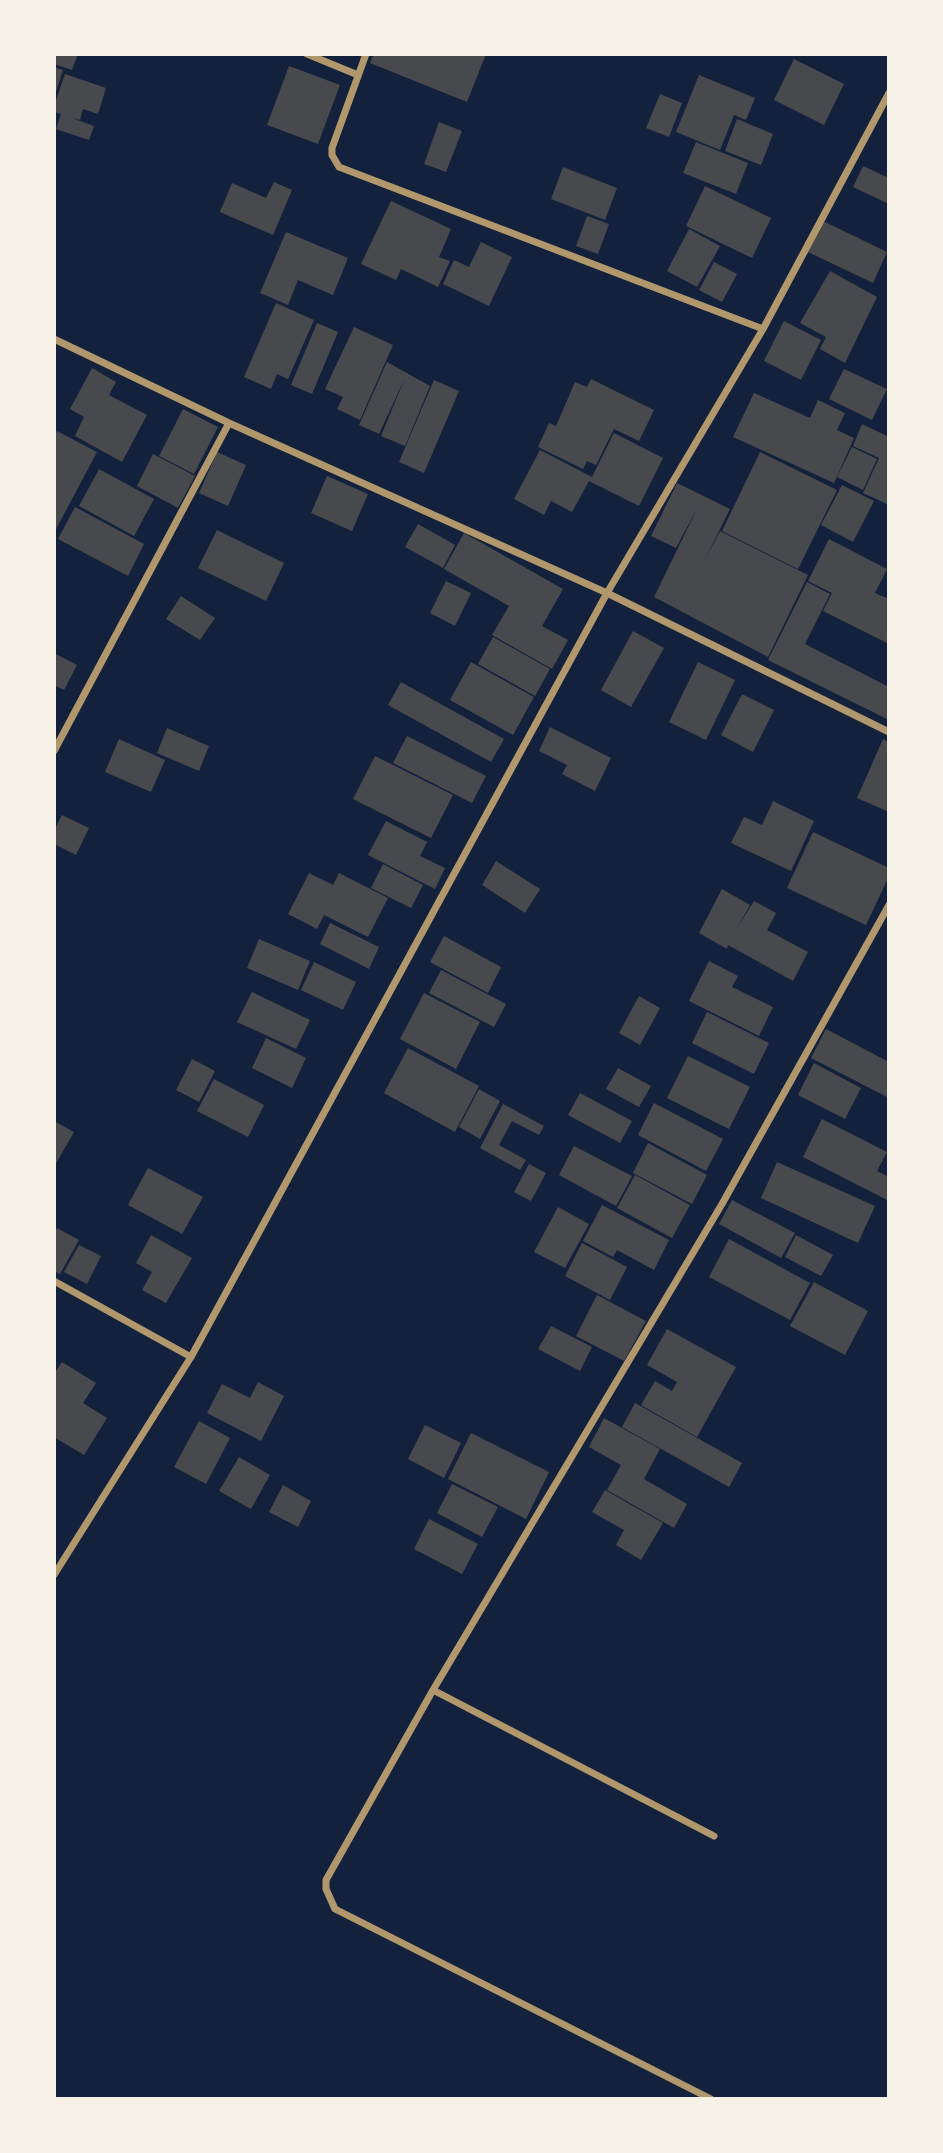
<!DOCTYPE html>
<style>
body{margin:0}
#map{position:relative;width:943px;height:2153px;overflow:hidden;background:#14213d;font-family:Commissioner,sans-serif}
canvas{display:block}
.frame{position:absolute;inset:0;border:56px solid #f6f1e7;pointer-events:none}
</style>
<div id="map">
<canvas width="943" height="2153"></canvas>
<div class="frame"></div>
</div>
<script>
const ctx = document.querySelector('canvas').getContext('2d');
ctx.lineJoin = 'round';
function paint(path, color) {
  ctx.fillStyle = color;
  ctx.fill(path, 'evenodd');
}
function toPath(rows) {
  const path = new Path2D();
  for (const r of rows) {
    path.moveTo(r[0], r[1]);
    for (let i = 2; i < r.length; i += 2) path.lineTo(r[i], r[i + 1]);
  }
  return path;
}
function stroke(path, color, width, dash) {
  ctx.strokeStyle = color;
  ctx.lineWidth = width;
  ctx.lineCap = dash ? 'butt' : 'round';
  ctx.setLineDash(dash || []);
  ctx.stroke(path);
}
paint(toPath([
 [54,54,78,54,72,70,54,64],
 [374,54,486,54,467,102,370,63],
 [794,59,844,84,824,125,774,100],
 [289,66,340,85,318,144,267,125],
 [54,67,63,70,55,95,54,95],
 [65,74,106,88,98,114,83,109,80,120,72,118,94,126,89,140,56,129,61,114,54,112,54,106],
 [699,75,755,98,746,120,734,115,720,150,676,132],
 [660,94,682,103,669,137,646,128],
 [737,119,773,134,761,165,725,151],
 [439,122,462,131,446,172,424,164],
 [696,142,748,163,736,194,683,173],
 [863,166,889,178,889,204,853,187],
 [563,167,617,188,605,220,551,199],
 [274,182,292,190,273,235,220,212,232,183,266,198],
 [705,186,771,218,752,258,686,226],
 [391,201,451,229,439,257,450,261,438,287,401,269,396,280,361,264],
 [587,216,609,224,598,254,576,246],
 [823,221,887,252,873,283,808,252],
 [689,229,720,246,697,287,667,271],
 [286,232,348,258,333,295,298,280,288,305,260,293],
 [481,242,512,257,489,306,443,284,454,260,469,267],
 [714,262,737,274,722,302,699,290],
 [830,271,877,297,845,363,820,349,826,337,800,323],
 [276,303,314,320,288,379,277,374,271,389,244,377],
 [784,321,821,340,801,380,764,361],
 [317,323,338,332,312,394,291,385],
 [354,327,393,345,360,420,337,409,343,397,325,389],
 [387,362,430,386,405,446,381,436,405,378,379,434,359,425],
 [92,368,116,382,109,395,147,415,122,462,75,436,84,417,70,409],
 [844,369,887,389,872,420,829,399],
 [591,379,654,410,639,441,614,429,596,465,587,461,583,469,538,447,549,423,556,426,575,382,587,387],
 [434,380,459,391,424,473,399,462],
 [754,393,810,418,818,400,845,413,837,430,854,438,834,483,733,437],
 [183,409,218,427,194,474,159,456],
 [862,424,889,437,889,505,863,493,879,458,853,446],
 [57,431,97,452,54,533,54,436],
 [614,433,663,458,639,506,589,481,572,512,551,501,544,515,514,499,540,450,592,477],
 [852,447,877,459,863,490,837,477],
 [217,452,246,465,228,506,199,493],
 [760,452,837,490,798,569,722,531],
 [153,454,195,476,178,508,137,486],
 [99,469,154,499,134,536,79,506],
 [327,476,368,494,352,531,311,513],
 [677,483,730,509,704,561,720,531,808,575,768,657,654,597,698,507,676,548,651,536],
 [842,485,874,501,853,542,821,525],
 [75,507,144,544,128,576,58,539],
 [418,524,455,545,443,568,405,547],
 [217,530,284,563,266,601,198,568],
 [464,533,563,589,542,626,568,640,552,669,492,635,509,606,444,569],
 [829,539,887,569,875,593,889,599,889,644,823,611,832,593,808,581],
 [446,581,471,593,455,626,430,613],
 [807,582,830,594,805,644,889,687,889,720,768,660],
 [181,596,215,618,200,640,166,619],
 [633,631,664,648,631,707,601,690],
 [493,637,550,669,535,696,478,664],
 [54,653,77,665,64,690,54,685],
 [471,662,534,697,513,735,450,700],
 [698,662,735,680,706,740,669,722],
 [401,682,504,739,491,762,388,705],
 [742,694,774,710,753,752,721,735],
 [550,727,611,758,595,791,562,774,567,765,539,751],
 [167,728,209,746,199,771,157,753],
 [407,736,486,776,472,803,393,763],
 [119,739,165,760,151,792,105,772],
 [883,739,889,742,889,812,857,798],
 [375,756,453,795,431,838,353,799],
 [773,801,814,821,791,871,731,843,744,817,762,825],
 [62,815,89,828,76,855,54,844,54,831],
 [386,821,427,842,420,856,445,868,435,889,368,855],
 [813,832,889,868,889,876,866,925,787,888],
 [496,861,540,889,525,913,482,885],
 [383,864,423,885,411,908,371,888],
 [309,873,333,885,339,873,388,898,368,937,324,915,317,929,288,914],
 [722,889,750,905,737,928,754,901,776,913,767,930,808,952,793,981,728,945,727,949,699,933],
 [330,923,379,947,369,969,320,944],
 [444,936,501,967,488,993,430,962],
 [259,939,310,961,298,990,247,968],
 [709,961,738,976,732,987,773,1007,759,1036,689,1001],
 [314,962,356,982,343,1010,301,990],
 [441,970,506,1004,494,1027,429,993],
 [252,992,310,1020,296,1049,237,1022],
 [424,993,480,1022,456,1069,400,1039],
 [639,996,660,1008,640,1045,619,1033],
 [707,1012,769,1043,754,1074,692,1043],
 [826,1029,889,1062,889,1098,811,1058],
 [266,1038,306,1058,292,1088,252,1068],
 [408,1048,479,1086,455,1132,384,1093],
 [688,1056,750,1087,729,1129,667,1098],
 [192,1059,215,1071,199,1102,176,1090],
 [814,1063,861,1088,845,1119,798,1095],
 [618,1068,651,1086,639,1107,606,1089],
 [214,1079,264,1105,248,1137,197,1111],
 [479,1089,500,1101,480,1139,459,1127],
 [580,1093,632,1121,620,1143,568,1115],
 [654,1103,723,1139,706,1171,638,1135],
 [503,1104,544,1126,539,1135,512,1121,499,1145,526,1160,520,1170,480,1148],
 [822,1119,887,1152,877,1171,889,1177,889,1201,803,1157],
 [54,1121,74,1132,54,1167],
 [648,1143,707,1175,692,1204,633,1173],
 [574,1146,632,1176,616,1206,559,1175],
 [777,1162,875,1206,858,1243,761,1198],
 [529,1164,546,1173,531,1201,514,1192],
 [148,1168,203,1197,182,1234,128,1205],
 [635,1175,690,1205,672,1238,617,1208],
 [732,1200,795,1233,781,1258,719,1224],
 [602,1205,669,1240,654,1270,617,1250,613,1257,583,1241],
 [558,1207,589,1224,565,1268,534,1252],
 [57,1228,79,1240,60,1274,54,1271,54,1233],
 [151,1235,192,1258,166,1303,142,1290,152,1272,136,1263],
 [796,1235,833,1255,821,1276,785,1257],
 [729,1239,810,1283,790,1320,709,1277],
 [582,1243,627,1267,610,1300,565,1276],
 [79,1245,101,1256,87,1284,64,1272],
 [814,1282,868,1311,845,1355,790,1326],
 [597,1295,646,1321,624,1361,576,1336],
 [551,1326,592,1347,580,1371,538,1349],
 [667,1329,736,1367,697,1437,641,1405,655,1381,672,1391,677,1382,647,1365],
 [62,1362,96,1383,83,1403,107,1418,84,1455,54,1437,54,1374],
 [258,1382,284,1396,261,1441,207,1413,222,1384,250,1398],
 [635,1403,742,1463,729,1487,622,1427],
 [604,1418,660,1449,644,1479,687,1504,674,1528,607,1490,621,1465,589,1447],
 [199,1421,230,1438,206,1484,174,1467],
 [425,1425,461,1443,444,1478,408,1459],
 [471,1433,549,1472,526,1519,448,1479],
 [239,1457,270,1475,251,1509,219,1491],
 [452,1484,498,1507,482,1537,437,1513],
 [283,1485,311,1501,298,1527,269,1512],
 [605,1490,663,1523,641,1560,616,1545,624,1530,592,1512],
 [429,1519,478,1544,462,1574,414,1549]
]), '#48494c');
stroke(toPath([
 [307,54,358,75],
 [366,54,332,148,332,155,339,167,763,329],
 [54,339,229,423,607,593,889,732],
 [54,751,229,423],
 [54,1281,191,1357],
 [54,1575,191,1357,607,593,763,329,889,93],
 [433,1690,714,1836],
 [711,2099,335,1909,326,1889,326,1880,433,1690,722,1204,889,905]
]), '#b1986c', 7);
</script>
